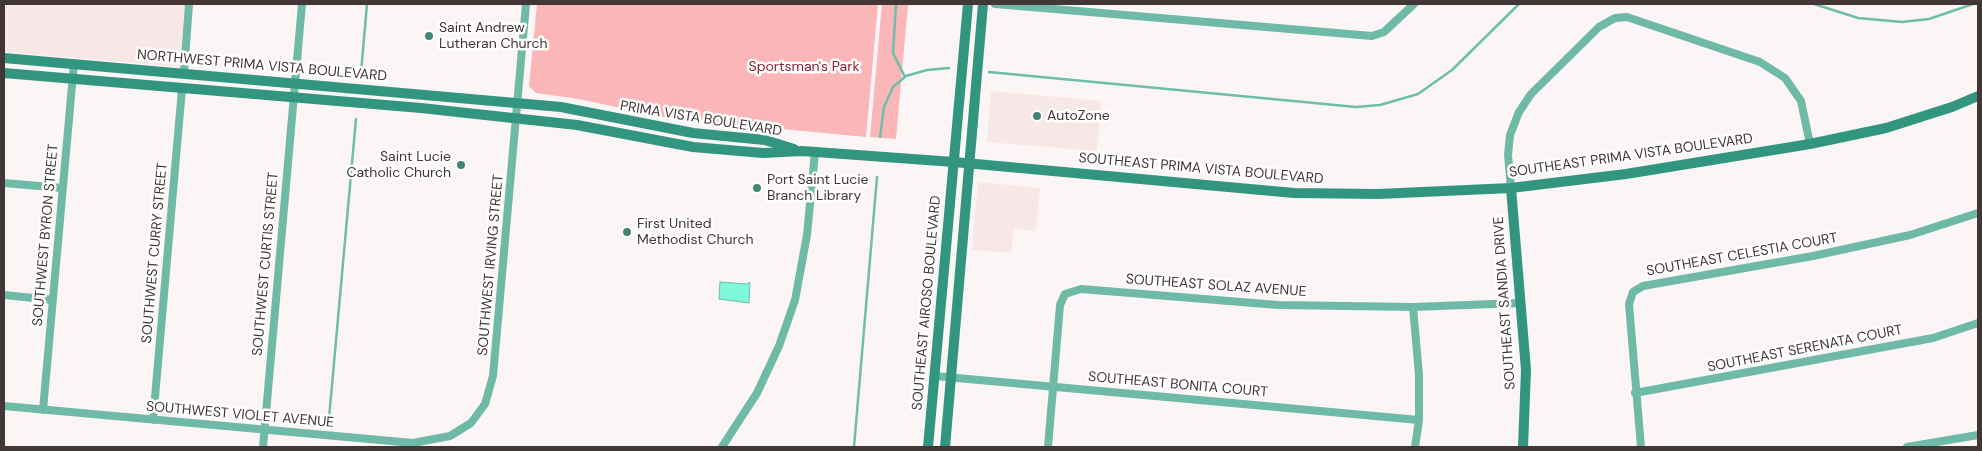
<!DOCTYPE html>
<style>
body{margin:0}
#map{position:relative;width:1982px;height:451px;overflow:hidden;background:#fcf5f5;font-family:"DM Sans",sans-serif}
canvas{display:block}
.frame{position:absolute;inset:0;border:5px solid #423636;pointer-events:none}
</style>
<div id="map">
<canvas width="1982" height="451"></canvas>
<div class="frame"></div>
</div>
<script>
const ctx = document.querySelector('canvas').getContext('2d');
ctx.lineJoin = 'round';
function paint(path, color) {
  ctx.fillStyle = color;
  ctx.fill(path, 'evenodd');
}
function toPath(rows) {
  const path = new Path2D();
  for (const r of rows) {
    path.moveTo(r[0], r[1]);
    for (let i = 2; i < r.length; i += 2) path.lineTo(r[i], r[i + 1]);
  }
  return path;
}
function stroke(path, color, width, dash) {
  ctx.strokeStyle = color;
  ctx.lineWidth = width;
  ctx.lineCap = dash ? 'butt' : 'round';
  ctx.setLineDash(dash || []);
  ctx.stroke(path);
}
function drawText(font, color, halo, rows, align = 'center') {
  ctx.font = font + ' "DM Sans",sans-serif';
  ctx.lineWidth = 5;
  ctx.setLineDash([]);
  ctx.textBaseline = 'middle';
  ctx.strokeStyle = halo;
  ctx.fillStyle = color;
  for (const [text, x, y, turn = 0] of rows) {
    ctx.save();
    ctx.translate(x, y);
    ctx.rotate((+turn || 0) * Math.PI / 180);
    ctx.textAlign = isNaN(turn) ? turn : align;
    if (halo) ctx.strokeText(text, 0, 0);
    ctx.fillText(text, 0, 0);
    ctx.restore();
  }
}
paint(toPath([
 [4,4,185,4,180,67,4,52],
 [991,91,1101,101,1097,151,987,142],
 [978,182,1040,188,1036,231,1014,229,1011,253,972,250]
]), '#f7e7e6');
paint(toPath([
 [537,4,878,4,866,137,668,118,579,99,536,93,529,86],
 [882,4,908,4,896,139,870,137]
]), '#fbb6b7');
const water = toPath([
 [720,282,747,284,750,282,749,303,719,299,720,282]
]);
paint(water, '#80f8dc');
stroke(water, '#6dbeaa', 1);
stroke(toPath([
 [896,4,893,53,905,77],
 [1814,4,1858,18,1902,22,1929,19,1973,4],
 [989,72,1356,107,1380,105,1418,94,1452,70,1519,4],
 [361,73,367,4],
 [880,137,884,107,893,87,906,76,927,70,949,68],
 [329,418,356,119],
 [854,447,877,177]
]), '#6dbeaa', 2.5);
stroke(toPath([
 [995,4,1372,36,1384,32,1414,4],
 [184,72,189,4],
 [4,183,62,188],
 [1511,188,1508,155,1510,135,1519,112,1531,94,1599,27,1615,18,1627,17,1760,62,1785,78,1801,101,1810,144],
 [4,295,53,300],
 [1413,307,1419,375,1419,420,1415,447],
 [935,376,1419,420],
 [1635,393,1933,338,1978,323],
 [4,406,413,443,450,436,471,423,485,404,493,376,526,4],
 [43,410,74,63],
 [153,420,182,89],
 [263,447,302,4],
 [722,447,757,393,779,346,795,300,807,235,815,152],
 [1048,447,1060,305,1065,294,1081,289,1278,305,1413,307,1521,303],
 [1641,447,1629,304,1633,292,1643,286,1813,256,1910,235,1978,213],
 [1907,447,1978,435]
]), '#6fb9a7', 8);
stroke(toPath([
 [4,58,561,107,693,133,765,140,794,149],
 [4,73,421,108,577,125,693,147,763,153,802,151,954,162,1294,193,1378,194,1511,188,1626,174,1810,144,1886,128,1952,107,1978,96],
 [1511,188,1526,370,1523,447],
 [928,447,968,4],
 [945,447,983,4]
]), '#329580', 10);
for (const [x, y, r, color] of [
 [429,36,5,"#438575"],
 [1037,116,5,"#438575"],
 [461,165,5,"#438575"],
 [757,188,5,"#438575"],
 [627,232,5,"#438575"]
]) {
  const dot = new Path2D();
  dot.arc(x, y, r, 0, 2 * Math.PI);
  ctx.fillStyle = color;
  ctx.fill(dot);
  stroke(dot, '#fff', 2);
}
drawText('14px', '#423636', '#fff', [
 ["Saint Andrew",439,28],
 ["Lutheran Church",439,44],
 ["AutoZone",1047,116],
 ["Saint Lucie",451,157,"right"],
 ["Catholic Church",451,173,"right"],
 ["Port Saint Lucie",767,180],
 ["Branch Library",767,196],
 ["First United",637,224],
 ["Methodist Church",637,240]
], 'left');
drawText('14px', '#423636', '#fff', [
 ["NORTHWEST PRIMA VISTA BOULEVARD",262,66,5],
 ["PRIMA VISTA BOULEVARD",701,119,9],
 ["SOUTHEAST PRIMA VISTA BOULEVARD",1631,156,-8],
 ["SOUTHEAST PRIMA VISTA BOULEVARD",1201,169,5],
 ["SOUTHWEST BYRON STREET",46,235,-85],
 ["SOUTHWEST CURRY STREET",155,253,-85],
 ["SOUTHEAST CELESTIA COURT",1742,255,-10],
 ["SOUTHWEST CURTIS STREET",266,264,-85],
 ["SOUTHWEST IRVING STREET",491,265,-85],
 ["SOUTHEAST SOLAZ AVENUE",1216,286,4],
 ["SOUTHEAST AIROSO BOULEVARD",927,303,-85],
 ["SOUTHEAST SANDIA DRIVE",1505,303,-94],
 ["SOUTHEAST SERENATA COURT",1805,349,-11],
 ["SOUTHEAST BONITA COURT",1178,385,5],
 ["SOUTHWEST VIOLET AVENUE",240,415,5]
]);
drawText('14px', '#8d1d2e', '#fff', [
 ["Sportsman's Park",804,67]
]);
</script>
